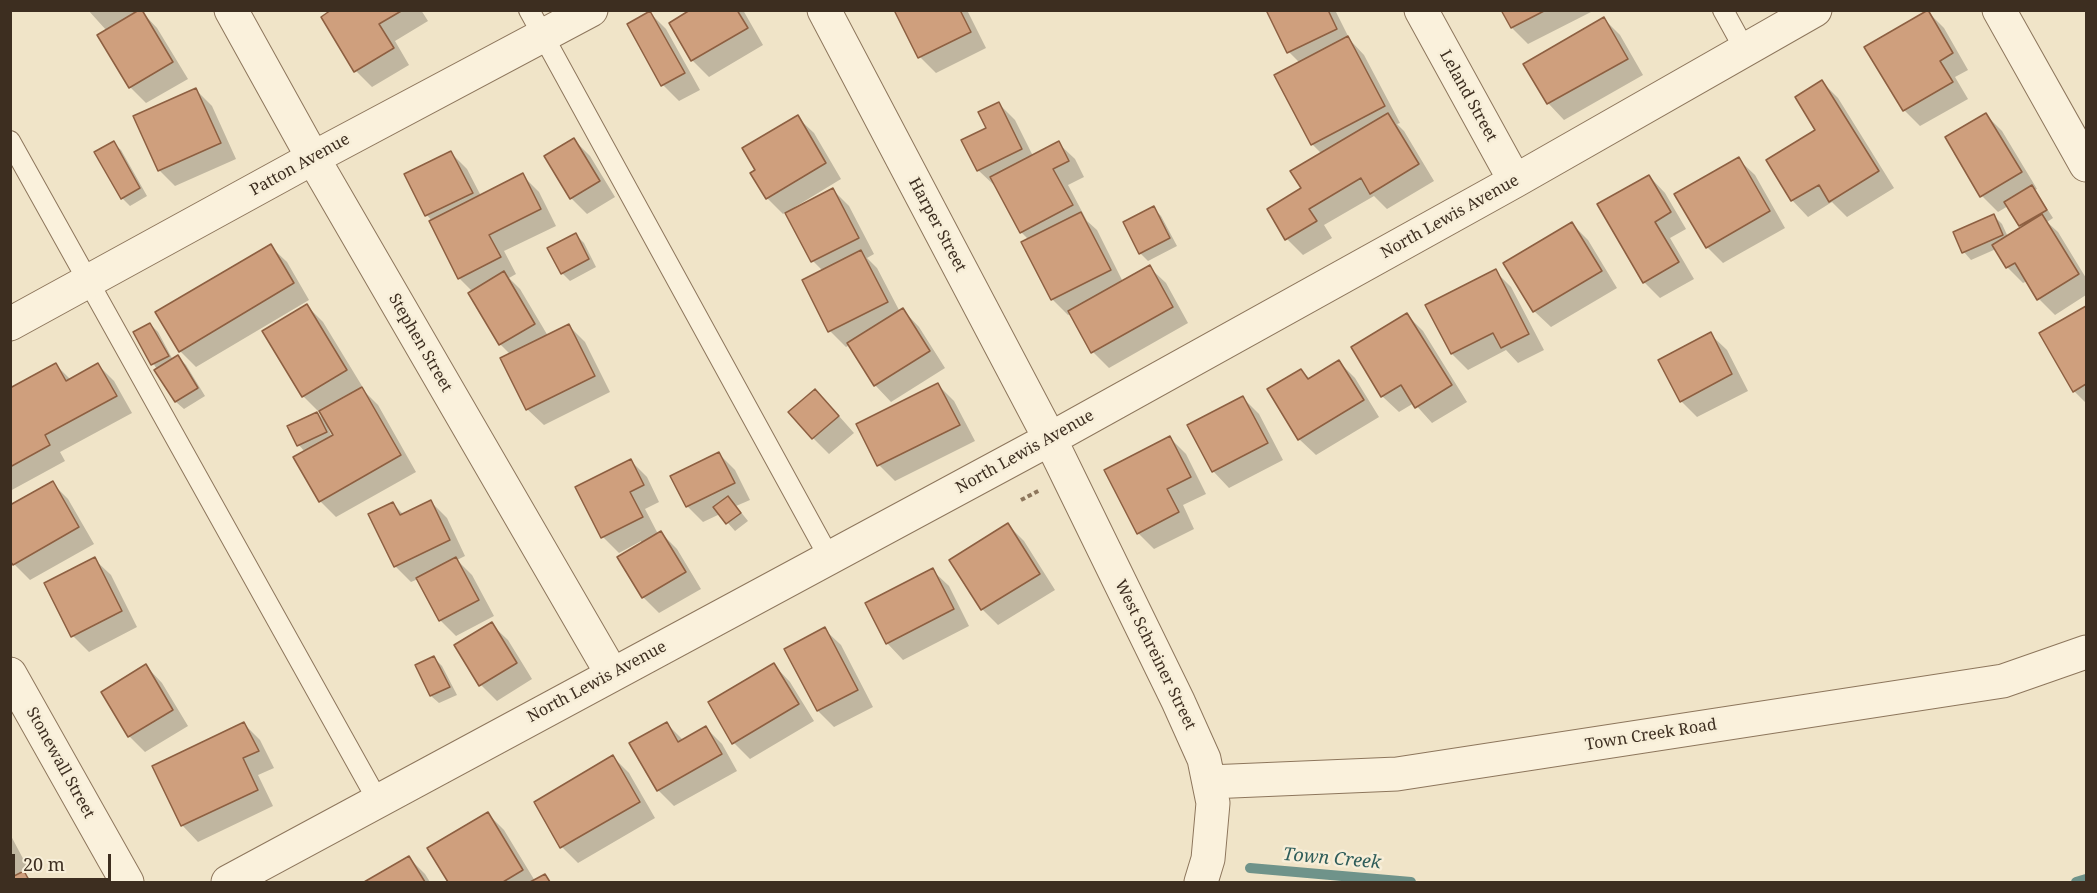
<!DOCTYPE html>
<style>
body{margin:0}
#map{position:relative;width:2097px;height:893px;overflow:hidden;background:#f0e4c8;font-family:"Noto Serif",serif}
canvas{display:block}
.frame{position:absolute;inset:0;border:12px solid #3d2e20;pointer-events:none}
.scale{position:absolute;left:12px;top:854px;width:99px;height:27px;box-sizing:border-box;border:3px solid #3d2e20;border-top:0;padding-left:8px;font-size:18px;line-height:21px;white-space:nowrap;color:#3d2e20;-webkit-text-stroke:4px #f7eed8;paint-order:stroke}
</style>
<div id="map">
<canvas width="2097" height="893"></canvas>
<div class="frame"></div>
<div class="scale">20 m</div>
</div>
<script>
const ctx = document.querySelector('canvas').getContext('2d');
ctx.lineJoin = 'round';
function paint(path, color) {
  ctx.fillStyle = color;
  ctx.fill(path, 'evenodd');
}
function toPath(rows) {
  const path = new Path2D();
  for (const r of rows) {
    path.moveTo(r[0], r[1]);
    for (let i = 2; i < r.length; i += 2) path.lineTo(r[i], r[i + 1]);
  }
  return path;
}
function stroke(path, color, width, dash) {
  ctx.strokeStyle = color;
  ctx.lineWidth = width;
  ctx.lineCap = dash ? 'butt' : 'round';
  ctx.setLineDash(dash || []);
  ctx.stroke(path);
}
function drawText(font, color, halo, rows, align = 'center') {
  ctx.font = font + ' "Noto Serif",serif';
  ctx.lineWidth = 5;
  ctx.setLineDash([]);
  ctx.textBaseline = 'middle';
  ctx.strokeStyle = halo;
  ctx.fillStyle = color;
  for (const [text, x, y, turn = 0] of rows) {
    ctx.save();
    ctx.translate(x, y);
    ctx.rotate((+turn || 0) * Math.PI / 180);
    ctx.textAlign = isNaN(turn) ? turn : align;
    if (halo) ctx.strokeText(text, 0, 0);
    ctx.fillText(text, 0, 0);
    ctx.restore();
  }
}
paint(toPath([
 [88,10,144,10,142,12,157,28,188,79,146,103,130,87,107,31],
 [334,10,421,10,428,21,395,41,409,65,372,87,356,71],
 [693,10,743,10,763,45,709,77,693,61,671,23],
 [896,10,967,10,986,48,936,73,920,57],
 [1268,10,1335,10,1350,40,1364,55,1400,123,1397,124,1404,131,1434,181,1387,209,1374,196,1324,225,1332,238,1303,255,1287,239,1303,189,1322,154,1312,144,1300,63,1289,52],
 [1503,10,1590,10,1591,12,1528,44,1512,28],
 [1928,12,1944,28,1968,70,1955,77,1968,99,1920,126,1904,110],
 [650,13,666,29,700,90,679,101,663,85],
 [1604,19,1620,35,1643,75,1564,120,1548,103],
 [1822,82,1838,98,1894,188,1847,217,1832,202,1808,217,1792,200,1768,161,1817,131],
 [196,90,212,106,236,159,175,186,159,170],
 [999,104,1015,120,1033,156,1058,143,1075,159,1084,177,1068,185,1087,221,1097,230,1123,282,1149,267,1166,283,1188,323,1109,368,1093,352,1071,314,1068,315,1052,299,1029,240,1021,232,997,185,995,186,978,170,989,128],
 [1986,115,2002,131,2037,189,2035,190,2053,218,2047,222,2058,232,2086,278,2086,295,2055,315,2039,299,2027,281,2023,283,2007,267,1996,249,1971,260,1964,252,1994,216,2002,224,2008,237,2023,228,2008,206,1998,212,1982,196],
 [797,117,814,133,841,179,795,207,796,209,833,190,849,206,874,254,867,258,877,268,900,312,903,310,919,327,945,368,891,402,875,385,850,345,846,347,830,331,823,271,813,261,786,212,783,214,767,198],
 [574,140,590,156,615,197,587,214,571,198],
 [113,143,121,150,147,196,130,206,122,198,96,152],
 [451,153,467,169,481,196,522,175,539,192,556,226,504,251,516,274,509,278,520,289,548,336,569,326,585,342,610,392,544,425,527,409,511,355,500,344,473,292,459,278,432,221,427,215,406,175],
 [1738,159,1755,175,1785,228,1723,263,1707,247],
 [1649,176,1665,193,1686,229,1670,238,1694,279,1660,298,1644,282],
 [1153,208,1161,216,1177,246,1148,261,1140,253],
 [1572,224,1588,240,1617,288,1551,327,1534,311],
 [576,235,584,243,596,267,570,281,562,273],
 [270,246,287,262,309,300,196,367,180,351],
 [1495,271,1511,287,1544,350,1518,363,1506,350,1468,370,1452,354],
 [307,306,323,322,362,386,361,388,378,405,416,472,336,517,320,501,305,452,299,445,289,426,318,413,327,424,321,411,319,412,303,396],
 [330,427,335,435,332,437,328,428],
 [2086,308,2086,403,2074,391,2041,334],
 [1407,315,1423,331,1467,402,1432,423,1414,403,1399,412,1382,396,1353,348],
 [150,324,158,332,173,360,178,357,186,365,205,396,184,409,176,402,135,332],
 [1710,334,1727,350,1748,391,1697,417,1681,401],
 [1339,362,1355,378,1379,417,1316,455,1299,439,1301,370,1310,379],
 [56,365,71,380,98,365,114,381,132,413,60,452,65,461,10,491,10,389],
 [938,385,954,401,975,441,895,481,879,465,858,424],
 [1243,398,1259,414,1283,460,1229,488,1213,471],
 [831,407,854,433,829,454,813,438],
 [1170,438,1186,454,1206,494,1183,505,1194,529,1154,549,1138,533],
 [719,454,735,470,750,500,736,506,748,521,735,531,720,514,703,522,687,506],
 [631,461,647,477,659,502,645,509,658,534,661,533,677,549,701,589,659,613,643,597,641,541,619,553,603,537],
 [52,483,68,499,94,544,30,580,14,564],
 [431,502,447,518,465,556,457,560,472,575,494,616,456,636,440,620,418,579,411,582,395,566,393,504,404,515],
 [1008,525,1024,541,1055,590,998,625,982,609],
 [94,559,111,575,137,627,89,652,73,636],
 [932,570,949,586,969,626,903,660,887,643,867,604],
 [491,624,508,640,532,679,497,701,481,685],
 [824,629,841,645,873,707,834,727,818,711,786,649],
 [434,658,442,666,457,695,439,703,431,696,417,666],
 [774,665,790,682,814,721,750,759,734,743],
 [146,666,162,683,188,726,145,752,129,736],
 [244,724,260,740,274,768,258,775,273,806,198,842,182,825,154,766],
 [667,724,684,741,706,728,722,744,737,771,674,806,658,790],
 [613,757,629,773,655,818,578,863,562,847],
 [488,814,504,830,535,881,544,876,551,882,450,882,429,849],
 [10,834,28,868,22,871,33,882,10,882],
 [409,858,425,874,430,882,367,882]
]), '#0003');
stroke(toPath([
 [1250,868,1411,882],
 [2076,882,2086,879]
]), '#6f938a', 10);
const building = toPath([
 [139,10,142,10,173,62,129,88,97,35,139,10],
 [331,10,403,10,379,24,394,48,354,72,321,17,331,10],
 [690,10,737,10,748,28,691,61,669,23,690,10],
 [894,10,960,10,971,32,918,58,894,10],
 [1266,10,1328,10,1337,29,1287,53,1266,10],
 [1501,10,1546,10,1511,28,1501,10],
 [1928,10,1953,53,1940,61,1953,82,1903,111,1864,47,1928,10],
 [650,11,685,73,661,86,627,24,650,11],
 [1604,17,1628,59,1547,104,1523,64,1604,17],
 [1348,36,1385,106,1311,145,1274,75,1348,36],
 [1822,80,1879,171,1829,202,1819,185,1791,201,1766,160,1815,130,1795,97,1822,80],
 [196,88,221,143,158,171,133,116,196,88],
 [999,102,1022,149,977,171,961,140,986,128,978,112,999,102],
 [1388,113,1419,164,1370,194,1361,178,1309,209,1317,221,1285,240,1267,209,1301,188,1290,171,1388,113],
 [1986,113,2022,172,1980,197,1945,137,1986,113],
 [798,115,826,163,766,199,750,173,755,170,742,148,798,115],
 [574,138,600,181,570,199,544,156,574,138],
 [114,141,140,188,121,199,94,152,114,141],
 [1059,141,1069,161,1053,169,1073,205,1020,233,990,177,1059,141],
 [451,151,473,193,425,216,404,174,451,151],
 [1739,157,1770,211,1706,248,1674,194,1739,157],
 [523,173,541,209,489,235,501,257,458,279,429,221,523,173],
 [1649,175,1671,212,1655,222,1679,262,1643,283,1597,204,1649,175],
 [2032,185,2047,210,2019,226,2004,202,2032,185],
 [833,188,859,238,811,262,785,213,833,188],
 [1154,206,1170,238,1139,254,1123,222,1154,206],
 [1081,212,1111,270,1051,300,1021,242,1081,212],
 [1994,214,2003,235,1962,253,1953,232,1994,214],
 [2042,214,2079,274,2037,300,2015,263,2006,268,1992,245,2042,214],
 [1572,222,1602,271,1533,312,1503,263,1572,222],
 [576,233,589,259,561,274,547,248,576,233],
 [271,244,294,283,179,352,155,312,271,244],
 [861,250,888,302,828,332,802,280,861,250],
 [1150,265,1173,307,1091,353,1068,311,1150,265],
 [1496,269,1529,334,1501,348,1493,333,1451,354,1425,305,1496,269],
 [504,271,535,324,499,345,468,293,504,271],
 [307,304,347,370,302,397,262,331,307,304],
 [2086,306,2086,384,2073,392,2039,333,2086,306],
 [903,308,930,351,874,386,847,343,903,308],
 [1407,313,1452,385,1415,408,1401,385,1381,397,1351,347,1407,313],
 [150,323,169,356,151,365,133,332,150,323],
 [569,324,595,376,526,410,500,358,569,324],
 [1711,332,1732,374,1680,402,1658,360,1711,332],
 [178,355,198,388,175,402,154,370,178,355],
 [1339,360,1364,400,1298,440,1267,389,1301,369,1308,379,1339,360],
 [56,363,66,381,98,363,117,396,45,435,50,445,10,467,10,388,56,363],
 [938,383,960,425,877,466,856,424,938,383],
 [362,387,401,455,319,502,293,457,333,435,319,411,362,387],
 [815,389,839,416,812,439,788,412,815,389],
 [1243,396,1268,443,1212,472,1187,425,1243,396],
 [317,412,327,432,297,446,287,426,317,412],
 [1170,436,1191,477,1167,489,1179,512,1137,534,1104,470,1170,436],
 [719,452,735,483,686,507,670,476,719,452],
 [631,459,644,485,630,492,643,517,601,538,575,487,631,459],
 [53,481,79,527,13,565,10,561,10,505,53,481],
 [728,496,741,513,726,524,713,507,728,496],
 [431,500,450,540,394,567,368,514,393,502,400,515,431,500],
 [1008,523,1040,574,981,610,949,560,1008,523],
 [661,531,686,572,642,598,617,557,661,531],
 [95,557,122,611,71,637,44,583,95,557],
 [456,557,479,600,439,621,416,578,456,557],
 [933,568,954,609,886,644,865,603,933,568],
 [492,622,517,663,479,686,454,645,492,622],
 [825,627,858,690,817,711,784,649,825,627],
 [434,656,450,687,430,696,415,665,434,656],
 [774,663,799,704,732,744,708,702,774,663],
 [146,664,173,710,128,737,101,692,146,664],
 [244,722,259,751,243,758,258,790,181,826,152,766,244,722],
 [667,722,678,742,706,726,722,754,657,791,629,743,667,722],
 [613,755,640,802,560,848,534,802,613,755],
 [488,812,523,870,503,882,448,882,427,848,488,812],
 [409,856,425,882,364,882,409,856],
 [24,871,30,882,10,882,10,878,24,871],
 [545,874,550,882,530,882,545,874]
]);
paint(building, '#cf9f7d');
stroke(building, '#8d5f41', 1.5);
const lane = toPath([
 [529,10,829,557],
 [1723,10,1745,50],
 [10,141,378,801]
]);
const street = toPath([
 [231,10,313,158,612,674],
 [824,10,1050,439,1178,701,1204,759,1213,803,1208,859,1201,882],
 [1421,10,1515,181],
 [1999,10,2086,165],
 [10,324,313,158,591,10],
 [10,674,127,882],
 [1209,782,1397,774,2003,681,2086,652],
 [228,882,1050,439,1515,181,1815,10]
]);
stroke(lane, '#8d765c', 22);
stroke(street, '#8d765c', 35);
stroke(toPath([
 [1021,500,1040,490]
]), '#8d765c', 4, [4.5, 3]);
stroke(lane, '#faf1dc', 20);
stroke(street, '#faf1dc', 33);
drawText('16px', '#3d2e20', '#f7eed8', [
 ["Leland Street",1468,96,61],
 ["Patton Avenue",300,165,-29],
 ["North Lewis Avenue",1450,217,-29],
 ["Harper Street",937,225,62],
 ["Stephen Street",420,343,60],
 ["North Lewis Avenue",1025,452,-29],
 ["West Schreiner Street",1155,655,64],
 ["North Lewis Avenue",597,682,-28],
 ["Town Creek Road",1651,735,-9],
 ["Stonewall Street",60,763,61]
]);
drawText('italic 18px', '#2f5d5a', '#f7eed8', [
 ["Town Creek",1332,859,5]
]);
</script>
